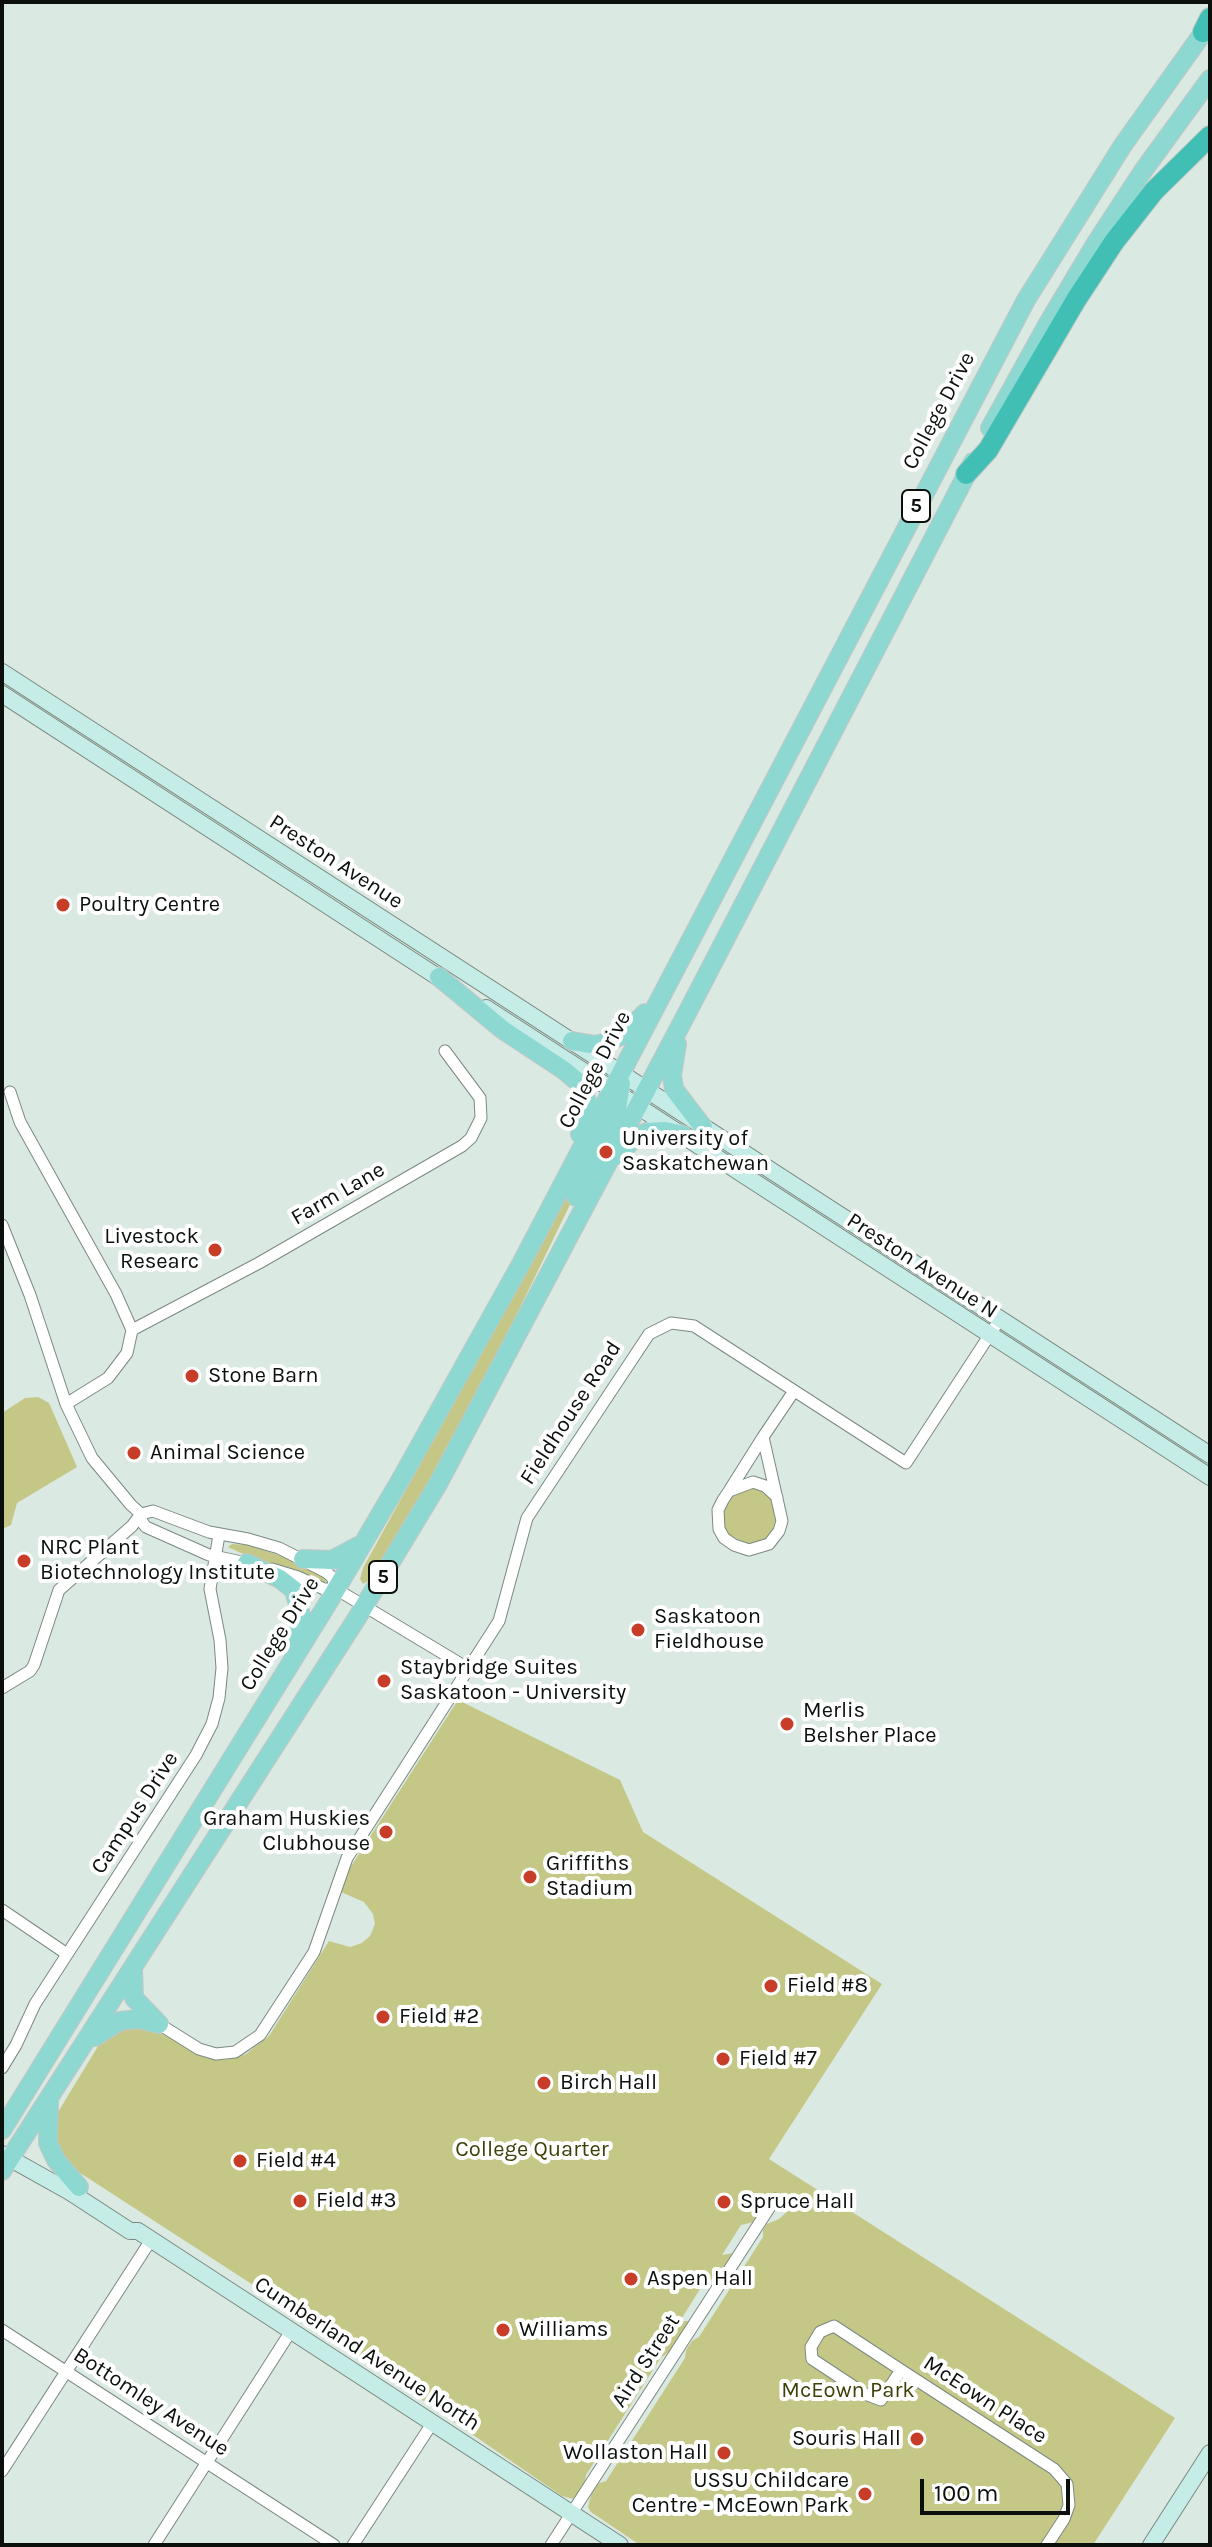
<!DOCTYPE html>
<style>
body{margin:0}
#map{position:relative;width:1212px;height:2547px;overflow:hidden;background:#dae9e1;font-family:Karla,sans-serif}
canvas{display:block}
.frame{position:absolute;inset:0;border:4px solid #0b100d;pointer-events:none}
.scale{position:absolute;left:920px;top:2479px;width:150px;height:36px;box-sizing:border-box;border:4px solid #0b100d;border-top:0;padding-left:10px;font-size:24px;line-height:28px;white-space:nowrap;color:#0b100d;-webkit-text-stroke:6px #fff;paint-order:stroke}
</style>
<div id="map">
<canvas width="1212" height="2547"></canvas>
<div class="frame"></div>
<div class="scale">100 m</div>
</div>
<script>
const ctx = document.querySelector('canvas').getContext('2d');
ctx.lineJoin = 'round';
function paint(path, color) {
  ctx.fillStyle = color;
  ctx.fill(path, 'evenodd');
}
function toPath(rows) {
  const path = new Path2D();
  for (const r of rows) {
    path.moveTo(r[0], r[1]);
    for (let i = 2; i < r.length; i += 2) path.lineTo(r[i], r[i + 1]);
  }
  return path;
}
function stroke(path, color, width, dash) {
  ctx.strokeStyle = color;
  ctx.lineWidth = width;
  ctx.lineCap = dash ? 'butt' : 'round';
  ctx.setLineDash(dash || []);
  ctx.stroke(path);
}
function drawText(font, color, halo, rows, align = 'center') {
  ctx.font = font + ' Karla,sans-serif';
  ctx.lineWidth = 8;
  ctx.setLineDash([]);
  ctx.textBaseline = 'middle';
  ctx.strokeStyle = halo;
  ctx.fillStyle = color;
  for (const [text, x, y, turn = 0] of rows) {
    ctx.save();
    ctx.translate(x, y);
    ctx.rotate((+turn || 0) * Math.PI / 180);
    ctx.textAlign = isNaN(turn) ? turn : align;
    if (halo) ctx.strokeText(text, 0, 0);
    ctx.fillText(text, 0, 0);
    ctx.restore();
  }
}
paint(toPath([
 [612,1118,482,1386,440,1466,376,1576,363,1584,360,1579,363,1568,428,1450,594,1135],
 [38,1397,49,1403,77,1467,17,1503,11,1525,2,1529,2,1413,25,1398],
 [758,1487,771,1496,776,1518,772,1533,767,1539,761,1543,747,1544,729,1535,724,1525,723,1514,731,1496,741,1489],
 [232,1544,247,1545,288,1558,321,1575,326,1581,322,1584,285,1568,241,1553,228,1547],
 [458,1700,620,1780,643,1832,882,1984,769,2159,1175,2418,1093,2545,640,2545,591,2512,588,2507,591,2495,599,2483,606,2481,685,2358,686,2350,692,2341,699,2337,763,2237,763,2230,767,2224,779,2219,788,2211,791,2194,754,2222,741,2225,722,2255,734,2253,718,2278,705,2281,680,2321,690,2321,673,2348,660,2359,586,2475,584,2487,573,2499,562,2496,281,2303,71,2167,56,2146,55,2117,103,2038,128,2024,155,2030,204,2057,225,2060,246,2054,269,2036,329,1941,350,1947,362,1943,370,1936,375,1924,373,1914,364,1902,341,1892,348,1871]
]), '#c5c786');
const street = toPath([
 [10,1092,20,1122,116,1294,132,1330,127,1353,108,1378,66,1404],
 [2,1225,30,1295,66,1404,92,1458,131,1505,141,1514,142,1522,146,1527,209,1555,251,1564],
 [132,1330,259,1263,462,1146,471,1138,481,1118,480,1098,445,1051],
 [763,1437,782,1521,779,1531,769,1544,749,1550,734,1545,724,1538,719,1529,718,1510,723,1500,729,1491,763,1437,794,1391],
 [729,1491,753,1482,765,1486,777,1497],
 [141,1514,153,1511,209,1532,248,1539,279,1548,326,1572,332,1577,336,1589],
 [272,1569,298,1577,324,1589,336,1589,469,1669],
 [2,1688,30,1671,34,1665,59,1590,132,1526,141,1514],
 [2,1910,67,1954],
 [159,2024,199,2049,216,2054,235,2052,260,2035,314,1952,347,1858,499,1621,527,1518,649,1334,671,1323,694,1326,906,1463,1000,1319],
 [2,2068,16,2045,35,2004,196,1755,212,1724,219,1698,222,1668,220,1640,210,1589,219,1535],
 [2,2330,334,2545],
 [901,2370,881,2400,865,2394,812,2359,811,2347,820,2332,834,2326,901,2370,1054,2469,1067,2484,1069,2505,1064,2519,1047,2545],
 [2,2471,151,2240],
 [154,2545,291,2331],
 [353,2545,433,2422],
 [551,2545,775,2199]
]);
const secondary = toPath([
 [2,672,1210,1455],
 [2,694,450,985],
 [486,1008,1210,1477],
 [2,2154,70,2192,130,2231,138,2231,620,2545],
 [1151,2545,1210,2453]
]);
const primary = toPath([
 [990,428,1047,325,1096,243,1143,171,1210,79],
 [439,977,503,1030,565,1071,579,1083,587,1101,580,1134],
 [572,1041,595,1045,608,1042,624,1034,645,1013],
 [677,1044,672,1075,674,1089,703,1127],
 [618,1155,635,1138,647,1132,665,1131,683,1135],
 [576,1197,617,1108,621,1084],
 [303,1559,332,1560,358,1546],
 [247,1563,280,1579,294,1590,302,1619,293,1642],
 [133,1970,134,1998,157,2022],
 [95,2037,120,2021,139,2019,159,2024],
 [49,2101,48,2143,56,2160,79,2187],
 [2,2130,328,1603,401,1479,522,1262,1026,300,1123,145,1210,23],
 [2,2171,357,1618,438,1484,686,1015,973,462]
]);
const highway = toPath([
 [1203,32,1210,18],
 [966,474,988,450,1076,300,1114,242,1154,191,1210,136]
]);
stroke(street, '#7b8981', 13);
stroke(secondary, '#7b8981', 18);
stroke(primary, '#c4c6c5', 20);
stroke(highway, '#c4c6c5', 22);
stroke(street, '#fff', 11);
stroke(secondary, '#c6ece8', 16);
stroke(primary, '#8dd9d2', 18);
stroke(highway, '#41bfb4', 20);
for (const [x, y, r, color] of [
 [63,905,8,"#c83d27"],
 [606,1152,8,"#c83d27"],
 [215,1250,8,"#c83d27"],
 [192,1376,8,"#c83d27"],
 [134,1453,8,"#c83d27"],
 [24,1561,8,"#c83d27"],
 [638,1630,8,"#c83d27"],
 [384,1681,8,"#c83d27"],
 [787,1724,8,"#c83d27"],
 [386,1832,8,"#c83d27"],
 [530,1877,8,"#c83d27"],
 [771,1986,8,"#c83d27"],
 [383,2017,8,"#c83d27"],
 [723,2059,8,"#c83d27"],
 [544,2083,8,"#c83d27"],
 [240,2161,8,"#c83d27"],
 [300,2201,8,"#c83d27"],
 [724,2202,8,"#c83d27"],
 [631,2279,8,"#c83d27"],
 [503,2330,8,"#c83d27"],
 [917,2439,8,"#c83d27"],
 [724,2453,8,"#c83d27"],
 [865,2494,8,"#c83d27"]
]) {
  const dot = new Path2D();
  dot.arc(x, y, r, 0, 2 * Math.PI);
  ctx.fillStyle = color;
  ctx.fill(dot);
  stroke(dot, '#fff', 3);
}
for (const [x, y, w] of [
 [916,506,28],
 [383,1577,28]
]) {
  const box = new Path2D();
  box.roundRect(x - w / 2, y - 16, w, 32, 6);
  ctx.fillStyle = '#fff';
  ctx.fill(box);
  stroke(box, '#0b100d', 2);
}
drawText('bold 20px', '#0b100d', null, [
 ["5",916,506],
 ["5",383,1577]
]);
drawText('22px', '#0b100d', '#fff', [
 ["College Drive",939,411,-62],
 ["Preston Avenue",336,862,33],
 ["College Drive",595,1070,-62],
 ["Farm Lane",338,1194,-30],
 ["Preston Avenue N",922,1266,33],
 ["Fieldhouse Road",571,1413,-57],
 ["College Drive",280,1634,-58],
 ["Campus Drive",135,1813,-57],
 ["Cumberland Avenue North",367,2354,33],
 ["Aird Street",646,2361,-57],
 ["McEown Place",985,2400,33],
 ["Bottomley Avenue",151,2402,33]
]);
drawText('22px', '#0b100d', '#fff', [
 ["Poultry Centre",79,905],
 ["University of",622,1139],
 ["Saskatchewan",622,1164],
 ["Livestock",199,1237,"right"],
 ["Researc",199,1262,"right"],
 ["Stone Barn",208,1376],
 ["Animal Science",150,1453],
 ["NRC Plant",40,1548],
 ["Biotechnology Institute",40,1573],
 ["Saskatoon",654,1617],
 ["Fieldhouse",654,1642],
 ["Staybridge Suites",400,1668],
 ["Saskatoon - University",400,1693],
 ["Merlis",803,1711],
 ["Belsher Place",803,1736],
 ["Graham Huskies",370,1819,"right"],
 ["Clubhouse",370,1844,"right"],
 ["Griffiths",546,1864],
 ["Stadium",546,1889],
 ["Field #8",787,1986],
 ["Field #2",399,2017],
 ["Field #7",739,2059],
 ["Birch Hall",560,2083],
 ["Field #4",256,2161],
 ["Field #3",316,2201],
 ["Spruce Hall",740,2202],
 ["Aspen Hall",647,2279],
 ["Williams",519,2330],
 ["Souris Hall",901,2439,"right"],
 ["Wollaston Hall",708,2453,"right"],
 ["USSU Childcare",849,2481,"right"],
 ["Centre - McEown Park",849,2506,"right"]
], 'left');
drawText('22px', '#3f3f08', '#fff', [
 ["College Quarter",532,2150],
 ["McEown Park",848,2391]
]);
</script>
